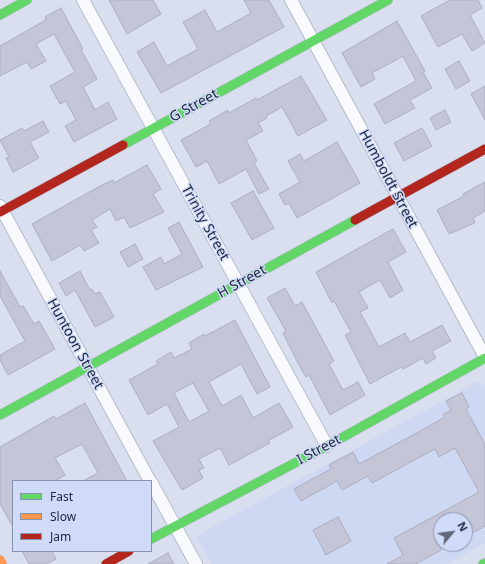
<!DOCTYPE html>
<style>
body{margin:0}
#map{position:relative;width:485px;height:564px;overflow:hidden;background:#dadff0;font-family:"Noto Sans",sans-serif}
canvas{display:block}
.legend{position:absolute;left:12px;top:480px;width:140px;height:72px;box-sizing:border-box;background:#d0dbfa;border:1px solid #8993ad;margin:0;padding:5px 7px;list-style:none;font-size:12px;color:#1f2639}
.legend li{display:flex;align-items:center;gap:8px;height:20px}
.legend b{width:20px;border:1px solid #8993ad}
.north{position:absolute;left:433px;top:512px;width:40px;height:40px;box-sizing:border-box;background:#d0dbfa;border:1px solid #8993ad;border-radius:50%;rotate:61deg;font-size:11px;font-weight:700;line-height:16px;text-align:center;color:#1f2639}
.north::after{content:'';display:block;margin:auto;width:14px;height:18px;background:#606779;clip-path:polygon(50% 0,100% 100%,50% 72%,0 100%)}
</style>
<div id="map">
<canvas width="485" height="564"></canvas>
<ul class="legend">
<li><b style="height:5px;background:#63d668"></b>Fast</li>
<li><b style="height:5px;background:#ff974d"></b>Slow</li>
<li><b style="height:5px;background:#b3261e"></b>Jam</li>
</ul>
<div class="north">N</div>
</div>
<script>
const ctx = document.querySelector('canvas').getContext('2d');
ctx.lineJoin = 'round';
function paint(path, color) {
  ctx.fillStyle = color;
  ctx.fill(path, 'evenodd');
}
function toPath(rows) {
  const path = new Path2D();
  for (const r of rows) {
    path.moveTo(r[0], r[1]);
    for (let i = 2; i < r.length; i += 2) path.lineTo(r[i], r[i + 1]);
  }
  return path;
}
function stroke(path, color, width, dash) {
  ctx.strokeStyle = color;
  ctx.lineWidth = width;
  ctx.lineCap = dash ? 'butt' : 'round';
  ctx.setLineDash(dash || []);
  ctx.stroke(path);
}
function drawText(font, color, halo, rows, align = 'center') {
  ctx.font = font + ' "Noto Sans",sans-serif';
  ctx.lineWidth = 3;
  ctx.setLineDash([]);
  ctx.textBaseline = 'middle';
  ctx.strokeStyle = halo;
  ctx.fillStyle = color;
  for (const [text, x, y, turn = 0] of rows) {
    ctx.save();
    ctx.translate(x, y);
    ctx.rotate((+turn || 0) * Math.PI / 180);
    ctx.textAlign = isNaN(turn) ? turn : align;
    if (halo) ctx.strokeText(text, 0, 0);
    ctx.fillText(text, 0, 0);
    ctx.restore();
  }
}
paint(toPath([
 [477,382,483,383,485,388,485,543,447,564,212,564,196,536],
 [441,520,465,520,465,544,441,544]
]), '#cfd8f3');
const building = toPath([
 [109,0,153,0,161,14,127,34,109,0],
 [244,0,269,0,284,27,161,93,137,52,154,42,167,66,198,49,183,22,205,10,217,32,251,13,244,0],
 [450,0,478,0,482,8,470,15,485,43,472,51,462,34,438,47,421,16,450,0],
 [61,8,83,49,81,50,97,79,83,87,95,110,108,102,117,119,74,142,65,126,76,120,66,101,60,104,50,86,75,72,54,34,36,44,46,61,31,69,27,62,0,76,0,46,46,20,45,17,61,8],
 [397,21,425,71,423,72,432,88,410,100,415,108,385,124,374,104,416,81,403,56,372,73,375,79,361,87,342,53,397,21],
 [459,61,470,81,456,89,445,69,459,61],
 [301,76,327,120,298,136,282,107,266,116,267,118,258,123,263,131,246,140,257,161,254,163,269,189,259,194,246,169,219,184,207,161,196,167,181,140,211,124,209,121,228,110,229,113,256,98,257,100,301,76],
 [485,86,485,120,471,94,485,86],
 [445,110,451,122,436,130,430,118,445,110],
 [43,121,49,132,30,142,39,158,13,172,6,158,9,157,0,140,22,128,24,131,43,121],
 [422,128,432,146,404,161,394,143,422,128],
 [337,142,360,183,297,218,289,203,285,205,279,194,300,182,288,161,300,154,304,161,337,142],
 [147,165,161,189,153,194,164,212,130,228,124,217,116,221,110,209,92,220,97,227,91,230,99,243,84,251,80,245,52,261,32,224,100,186,113,180,114,183,147,165],
 [485,182,485,211,473,218,475,223,449,234,437,210,464,196,463,194,485,182],
 [253,191,274,228,252,240,231,203,253,191],
 [179,222,203,267,156,290,143,267,161,257,164,264,182,254,168,228,179,222],
 [393,229,406,252,388,262,403,290,390,298,380,280,359,292,368,308,360,312,379,347,405,333,410,342,442,325,451,341,432,351,436,358,426,364,423,358,403,369,401,367,370,384,345,335,351,332,334,301,332,303,316,272,393,229],
 [135,244,143,259,128,267,120,252,135,244],
 [0,271,20,307,23,306,34,324,39,321,55,349,8,375,0,360,0,355,25,341,0,296,0,271],
 [80,271,90,290,92,289,95,294,100,292,114,317,95,327,75,290,66,296,59,283,80,271],
 [285,288,295,306,302,302,334,361,329,364,343,390,358,382,365,395,330,415,309,375,306,377,298,363,283,333,286,331,267,298,285,288],
 [235,320,270,387,257,394,241,364,209,382,222,406,241,395,253,418,279,403,293,427,268,441,270,443,229,465,220,448,199,459,204,468,199,470,203,478,182,490,153,441,179,427,167,404,148,415,129,380,158,364,156,361,171,352,174,358,192,349,189,343,204,334,205,336,235,320],
 [193,383,209,411,189,422,174,393,193,383],
 [462,393,469,407,466,409,485,444,485,526,465,537,465,520,441,520,441,550,416,564,387,564,403,555,394,538,479,492,455,448,439,457,435,449,372,483,368,476,342,490,337,481,301,501,294,489,331,469,329,465,353,452,359,464,413,435,445,417,443,415,451,410,446,401,462,393],
 [85,403,127,481,83,481,98,473,82,444,55,458,65,475,55,481,13,481,13,527,0,504,0,447,54,416,56,419,85,403],
 [338,517,351,541,326,555,313,530,338,517],
 [22,551,52,551,56,559,47,564,29,564,22,551],
 [168,553,174,564,148,564,168,553]
]);
paint(building, '#c4c5d6');
stroke(building, '#adafc0', 1);
const street = toPath([
 [83,0,327,446],
 [291,0,485,357],
 [0,206,150,481],
 [151,482,196,564]
]);
const fast = toPath([
 [0,15,27,0],
 [123,145,388,0],
 [0,415,355,220],
 [151,539,327,446,485,358],
 [483,564,485,563]
]);
const slow = toPath([
 [0,560,2,564]
]);
const jam = toPath([
 [0,212,123,145],
 [355,220,485,149],
 [106,564,129,551]
]);
stroke(street, '#b4bacc', 14);
stroke(fast, '#b4bacc', 10);
stroke(slow, '#b4bacc', 10);
stroke(jam, '#b4bacc', 10);
stroke(street, '#f9fafd', 12);
stroke(fast, '#63d668', 9);
stroke(slow, '#ff974d', 9);
stroke(jam, '#b3261e', 9);
drawText('14px', '#1f2639', '#d0dbfa', [
 ["G Street",194,106,-29],
 ["Humboldt Street",388,179,62],
 ["Trinity Street",205,223,61],
 ["H Street",242,282,-29],
 ["Huntoon Street",75,344,61],
 ["I Street",319,450,-28]
]);
</script>
